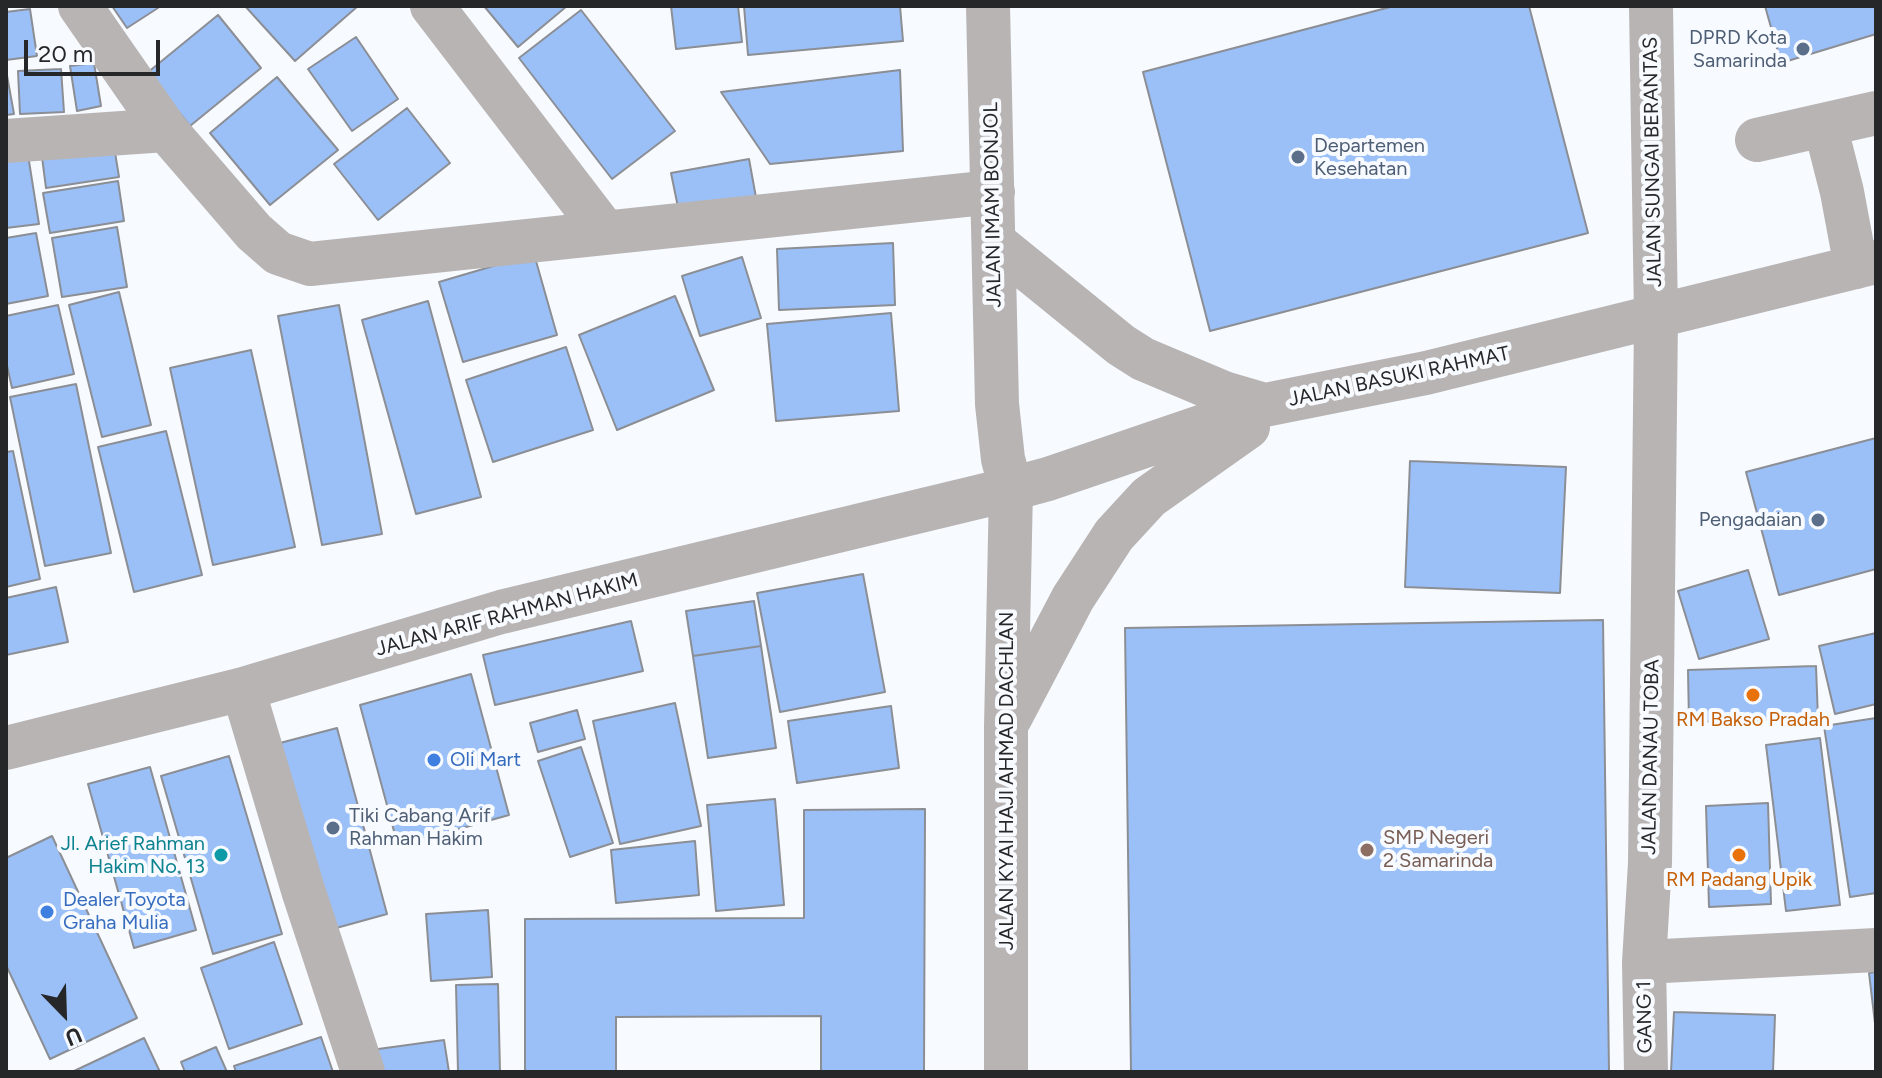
<!DOCTYPE html>
<style>
body{margin:0}
#map{position:relative;width:1882px;height:1078px;overflow:hidden;background:#f7faff;font-family:Figtree,sans-serif}
canvas{display:block}
.frame{position:absolute;inset:0;border:8px solid #262729;pointer-events:none}
.north{position:absolute;left:24px;top:974px;width:80px;height:80px;-webkit-text-stroke:6px #f7faff;paint-order:stroke;rotate:157deg;font-size:22px;font-weight:700;line-height:32px;text-align:center;color:#262729}
.north::after{content:'';display:block;margin:auto;width:28px;height:36px;background:#262729;clip-path:polygon(50% 0,100% 100%,50% 72%,0 100%)}
.scale{position:absolute;left:24px;top:40px;width:136px;height:36px;box-sizing:border-box;border:4px solid #262729;border-top:0;padding-left:10px;font-size:24px;line-height:28px;white-space:nowrap;color:#262729;-webkit-text-stroke:6px #f7faff;paint-order:stroke}
</style>
<div id="map">
<canvas width="1882" height="1078"></canvas>
<div class="frame"></div>
<div class="north">U</div>
<div class="scale">20 m</div>
</div>
<script>
const ctx = document.querySelector('canvas').getContext('2d');
ctx.lineJoin = 'round';
function paint(path, color) {
  ctx.fillStyle = color;
  ctx.fill(path, 'evenodd');
}
function toPath(rows) {
  const path = new Path2D();
  for (const r of rows) {
    path.moveTo(r[0], r[1]);
    for (let i = 2; i < r.length; i += 2) path.lineTo(r[i], r[i + 1]);
  }
  return path;
}
function stroke(path, color, width, dash) {
  ctx.strokeStyle = color;
  ctx.lineWidth = width;
  ctx.lineCap = dash ? 'butt' : 'round';
  ctx.setLineDash(dash || []);
  ctx.stroke(path);
}
function drawText(font, color, halo, rows, align = 'center') {
  ctx.font = font + ' Figtree,sans-serif';
  ctx.lineWidth = 8;
  ctx.setLineDash([]);
  ctx.textBaseline = 'middle';
  ctx.strokeStyle = halo;
  ctx.fillStyle = color;
  for (const [text, x, y, turn = 0] of rows) {
    ctx.save();
    ctx.translate(x, y);
    ctx.rotate((+turn || 0) * Math.PI / 180);
    ctx.textAlign = isNaN(turn) ? turn : align;
    if (halo) ctx.strokeText(text, 0, 0);
    ctx.fillText(text, 0, 0);
    ctx.restore();
  }
}
const building = toPath([
 [112,6,161,6,127,28,112,6],
 [245,6,358,6,295,61,245,6],
 [484,6,567,6,518,47,484,6],
 [671,6,738,6,742,42,676,49,671,6],
 [744,6,900,6,903,41,748,55,744,6],
 [1394,6,1529,6,1588,233,1210,331,1143,72,1394,6],
 [1765,6,1876,6,1876,34,1781,63,1765,6],
 [30,9,37,56,6,60,6,12,30,9],
 [581,10,675,131,612,179,519,58,581,10],
 [218,15,261,68,190,126,147,73,218,15],
 [356,37,398,99,352,131,308,69,356,37],
 [94,63,101,106,77,111,70,66,94,63],
 [61,69,64,112,20,114,18,71,61,69],
 [6,70,14,114,6,115,6,70],
 [900,70,903,151,770,164,721,92,900,70],
 [277,77,338,150,270,205,210,133,277,77],
 [407,108,450,163,378,220,334,164,407,108],
 [114,146,119,177,46,188,42,157,114,146],
 [28,155,39,224,6,228,6,157,28,155],
 [749,159,757,203,680,217,671,173,749,159],
 [118,181,124,221,50,233,43,193,118,181],
 [117,227,127,287,62,297,52,238,117,227],
 [36,233,48,296,6,304,6,238,36,233],
 [893,243,895,305,779,310,777,249,893,243],
 [534,254,557,335,463,362,439,282,534,254],
 [742,257,761,318,700,336,682,276,742,257],
 [119,292,151,425,102,437,69,305,119,292],
 [675,296,714,390,617,430,579,335,675,296],
 [428,301,481,497,416,514,362,320,428,301],
 [58,305,74,374,12,388,6,361,6,316,58,305],
 [339,305,382,534,322,545,278,316,339,305],
 [891,313,899,411,776,421,767,324,891,313],
 [566,347,593,430,493,462,466,380,566,347],
 [251,350,295,547,213,565,170,368,251,350],
 [76,384,111,553,45,566,10,397,76,384],
 [166,431,202,575,134,592,98,447,166,431],
 [1876,438,1876,569,1779,595,1746,472,1876,438],
 [13,451,40,579,6,587,6,452,13,451],
 [1410,461,1566,467,1560,593,1405,587,1410,461],
 [1748,570,1769,639,1699,659,1678,591,1748,570],
 [863,574,885,692,780,712,757,593,863,574],
 [56,587,68,642,6,655,6,598,56,587],
 [754,601,761,646,693,656,686,611,754,601],
 [1603,620,1609,1072,1131,1072,1125,628,1603,620],
 [631,621,643,671,495,705,483,655,631,621],
 [1876,633,1876,704,1835,714,1819,646,1876,633],
 [761,646,776,748,708,758,693,656,761,646],
 [1816,666,1818,719,1689,722,1688,670,1816,666],
 [471,674,509,815,398,846,360,705,471,674],
 [675,703,701,826,620,844,593,721,675,703],
 [891,706,899,768,797,783,788,721,891,706],
 [577,710,585,739,538,752,530,723,577,710],
 [1876,718,1876,893,1850,897,1824,726,1876,718],
 [337,728,387,914,329,930,280,743,337,728],
 [1820,738,1840,905,1786,911,1766,745,1820,738],
 [581,747,613,843,570,857,538,761,581,747],
 [229,756,282,934,213,954,161,776,229,756],
 [150,767,196,930,134,948,88,784,150,767],
 [775,799,784,905,716,911,707,805,775,799],
 [1768,803,1771,904,1709,907,1706,806,1768,803],
 [925,809,924,1072,821,1072,821,1016,616,1017,616,1072,525,1072,525,919,804,918,804,810,925,809],
 [52,836,137,1018,50,1059,6,965,6,858,52,836],
 [695,841,699,895,616,903,611,850,695,841],
 [488,910,492,977,431,981,426,914,488,910],
 [274,942,302,1024,229,1049,201,968,274,942],
 [1876,972,1876,1032,1869,973,1876,972],
 [498,984,500,1072,458,1072,456,985,498,984],
 [1674,1012,1775,1015,1773,1072,1671,1072,1674,1012],
 [321,1037,333,1072,236,1072,234,1066,321,1037],
 [144,1038,160,1072,72,1072,144,1038],
 [444,1040,449,1072,376,1072,371,1050,444,1040],
 [216,1047,227,1072,185,1072,181,1062,216,1047]
]);
paint(building, '#9bc0f8');
stroke(building, '#8b8e94', 2);
stroke(toPath([
 [80,6,166,130,254,232,278,253,310,264,993,192],
 [432,6,605,232],
 [988,6,997,404,1003,459,1011,489,1048,479,1265,405,1426,373,1876,262],
 [1651,6,1656,318,1650,863,1644,962,1876,950],
 [1825,125,1842,192,1856,267],
 [1757,140,1876,113],
 [6,141,166,130],
 [994,242,1121,345,1143,359,1224,393,1265,405],
 [243,689,303,890,363,1072],
 [1010,718,1073,598,1114,535,1149,497,1248,427],
 [6,748,243,689,501,612,1011,489,1006,727,1006,1072],
 [1644,962,1646,1072]
]), '#b8b4b4', 44);
for (const [x, y, r, color] of [
 [1803,49,8,"#5c6f8a"],
 [1298,157,8,"#5c6f8a"],
 [1818,520,8,"#5c6f8a"],
 [1753,695,8,"#e8710a"],
 [434,760,8,"#3f7fe0"],
 [333,828,8,"#5c6f8a"],
 [1367,850,8,"#8d6e63"],
 [221,855,8,"#0f9aa8"],
 [1739,855,8,"#e8710a"],
 [47,912,8,"#3f7fe0"]
]) {
  const dot = new Path2D();
  dot.arc(x, y, r, 0, 2 * Math.PI);
  ctx.fillStyle = color;
  ctx.fill(dot);
  stroke(dot, '#f7faff', 3);
}
drawText('20px', '#4e5e75', '#f7faff', [
 ["DPRD Kota",1787,38],
 ["Samarinda",1787,61],
 ["Departemen",1314,146,"left"],
 ["Kesehatan",1314,169,"left"],
 ["Pengadaian",1802,520],
 ["Tiki Cabang Arif",349,816,"left"],
 ["Rahman Hakim",349,839,"left"]
], 'right');
drawText('20px', '#262729', '#f7faff', [
 ["JALAN SUNGAI BERANTAS",1653,162,-91],
 ["JALAN IMAM BONJOL",993,205,-91],
 ["JALAN BASUKI RAHMAT",1399,377,-12],
 ["JALAN ARIF RAHMAN HAKIM",507,615,-15],
 ["JALAN DANAU TOBA",1651,757,-89],
 ["JALAN KYAI HAJI AHMAD DACHLAN",1007,781,-90],
 ["GANG 1",1645,1017,-91]
]);
drawText('20px', '#c56008', '#f7faff', [
 ["RM Bakso Pradah",1753,720],
 ["RM Padang Upik",1739,880]
]);
drawText('20px', '#366cbe', '#f7faff', [
 ["Oli Mart",450,760],
 ["Dealer Toyota",63,900],
 ["Graha Mulia",63,923]
], 'left');
drawText('20px', '#785e54', '#f7faff', [
 ["SMP Negeri",1383,838],
 ["2 Samarinda",1383,861]
], 'left');
drawText('20px', '#0d838f', '#f7faff', [
 ["Jl. Arief Rahman",205,844],
 ["Hakim No. 13",205,867]
], 'right');
</script>
